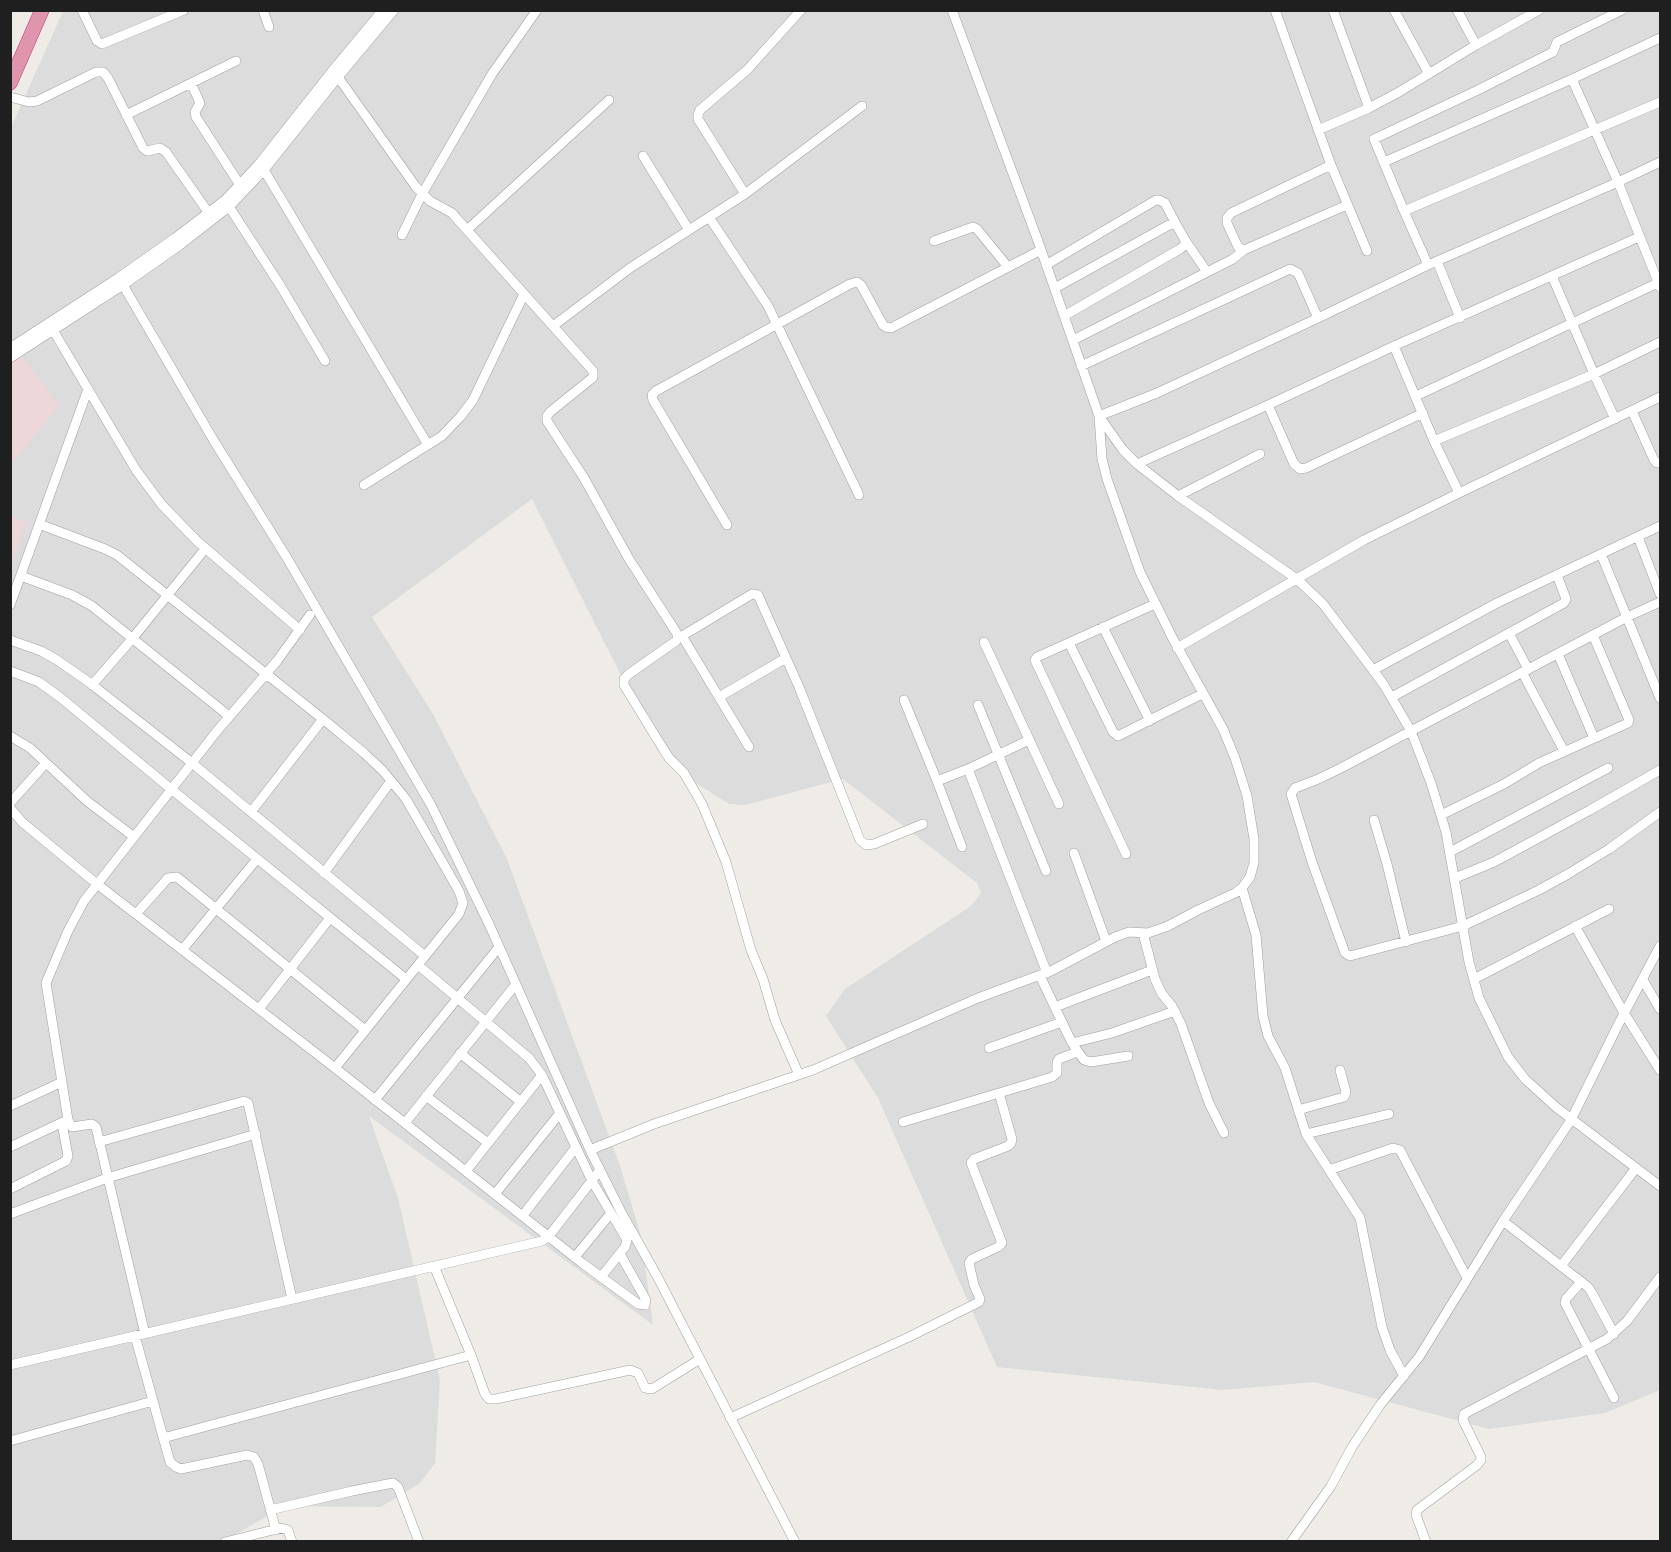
<!DOCTYPE html>
<style>
body{margin:0}
#map{position:relative;width:1671px;height:1552px;overflow:hidden;background:#efebe6;font-family:"Alegreya Sans",sans-serif}
canvas{display:block}
.frame{position:absolute;inset:0;border:12px solid #1f1f1f;pointer-events:none}
</style>
<div id="map">
<canvas width="1671" height="1552"></canvas>
<div class="frame"></div>
</div>
<script>
const ctx = document.querySelector('canvas').getContext('2d');
ctx.lineJoin = 'round';
function paint(path, color) {
  ctx.fillStyle = color;
  ctx.fill(path, 'evenodd');
}
function toPath(rows) {
  const path = new Path2D();
  for (const r of rows) {
    path.moveTo(r[0], r[1]);
    for (let i = 2; i < r.length; i += 2) path.lineTo(r[i], r[i + 1]);
  }
  return path;
}
function stroke(path, color, width, dash) {
  ctx.strokeStyle = color;
  ctx.lineWidth = width;
  ctx.lineCap = dash ? 'butt' : 'round';
  ctx.setLineDash(dash || []);
  ctx.stroke(path);
}
paint(toPath([
 [63,11,1660,11,1660,1390,1605,1413,1489,1429,1314,1382,1223,1390,997,1367,878,1098,826,1016,845,989,971,906,981,893,977,883,843,779,745,805,729,804,691,780,646,725,532,499,372,617,433,714,507,859,620,1166,641,1236,653,1325,369,1116,398,1198,440,1380,435,1463,420,1483,381,1507,285,1506,224,1541,11,1542,10,130]
]), '#dddcdc');
paint(toPath([
 [19,352,59,405,11,465,11,358],
 [11,516,26,522,11,566]
]), '#eed7d9');
const minor = toPath([
 [82,10,97,41,102,44,184,10],
 [263,10,269,27],
 [952,10,1038,241,1099,416,1123,450,1137,464,1178,496,1298,580,1323,604,1373,670,1384,685,1411,731,1431,783,1446,832,1469,962,1479,998,1508,1057,1525,1079,1557,1108,1660,1186],
 [1275,10,1331,165,1367,251],
 [1333,10,1369,108],
 [1394,10,1429,74],
 [1457,10,1476,45],
 [333,70,416,187,430,201,452,213,458,220,593,371,593,377,591,379,550,412,547,416,547,421,584,478,629,559,676,632,678,637,676,641,629,674,624,679,624,685,657,739,669,758,684,773,702,804,726,862,751,950,763,979,775,1020,799,1075],
 [1572,79,1618,182,1660,287],
 [191,83,200,103,195,112,196,117,240,185],
 [10,97,29,102,37,101,96,72,103,72,108,78,143,148,147,151,160,148,166,152,208,212],
 [126,115,236,61],
 [1318,130,1369,108,1399,92,1476,45,1539,10],
 [643,156,689,230],
 [1384,162,1572,79,1660,38],
 [1331,165,1231,213,1227,218,1227,223,1238,247,1244,250,1347,205],
 [264,170,428,445],
 [745,194,698,119,698,115,700,110,747,70,801,10],
 [226,202,280,285,325,361],
 [1404,211,1660,102],
 [709,217,768,306,859,495],
 [467,230,609,100],
 [402,235,422,194,492,74,537,10],
 [1185,240,1207,272],
 [934,241,973,227,977,229,1008,267],
 [1437,261,1460,318],
 [1046,265,1156,200,1159,200,1165,203,1177,226],
 [1428,265,1404,211,1374,139,1478,90,1553,52,1557,42,1622,10],
 [1552,276,1594,374,1615,419],
 [123,285,214,441,287,558,431,805,489,924,590,1150,620,1210,657,1276,795,1542],
 [1055,288,1169,225,1173,224,1177,226,1185,240,1185,245,1180,249,1064,316],
 [50,325,136,470,162,505,197,541,300,630],
 [553,326,630,268,745,194,862,106],
 [1073,340,1233,259,1244,250],
 [1394,346,1434,441,1459,493],
 [10,348,118,278,175,238,225,200,258,165,333,70,383,10],
 [10,358,123,285,180,245,230,206,264,170,338,77,394,10],
 [1081,366,1290,269,1298,273,1318,318],
 [1416,396,1660,282],
 [1268,405,1294,464,1300,469,1306,468,1423,413],
 [1632,411,1654,460,1657,463,1660,462],
 [1434,441,1594,374,1660,342],
 [1137,464,1268,405,1394,346,1639,237],
 [364,485,442,436,461,416,473,400,524,294],
 [1178,496,1260,454],
 [39,524,105,549,117,555,329,724,364,753,383,771,406,799,459,891,463,903,459,914,335,1068],
 [727,525,653,400,652,395,656,391,850,284,857,282,861,285,883,325,886,327,891,328,1041,250],
 [1638,537,1660,594],
 [1601,554,1660,698],
 [21,576,72,595,92,606,229,716],
 [1660,602,1627,617,1339,769,1316,780,1295,788,1291,794,1312,862,1345,953,1350,956,1463,926,1539,890,1568,874,1609,849,1660,812],
 [10,605,88,389],
 [1103,627,1150,721],
 [1509,633,1528,669],
 [682,636,749,747],
 [677,639,752,594,758,595,799,687,860,840,866,845,874,844,923,824],
 [10,640,41,651,57,660,90,683,192,763,425,956],
 [984,642,1059,804],
 [1069,643,1113,732,1118,736,1202,694],
 [1177,648,1364,540,1459,493,1660,397],
 [1558,654,1594,738],
 [1373,670,1497,603,1660,526],
 [10,671,39,682,61,698,171,789,406,979],
 [1522,672,1564,751],
 [92,685,132,639,205,549],
 [719,697,786,658],
 [1392,697,1564,603,1566,599,1557,575],
 [904,700,937,781,962,847],
 [978,705,1046,871],
 [10,736,30,748,87,801,134,837],
 [968,769,1047,973],
 [937,781,968,769,1029,740],
 [10,803,46,763],
 [10,808,23,823,97,884,335,1068,582,1263,638,1304,645,1305,646,1300,620,1254],
 [251,812,323,719],
 [1441,815,1504,784,1539,763,1628,723,1629,720,1593,635],
 [1374,820,1387,864,1406,942],
 [1450,852,1608,768],
 [1074,853,1106,941],
 [1126,854,1035,660,1037,657,1155,604],
 [324,873,391,781],
 [1455,878,1494,862,1590,810,1660,770],
 [1242,888,1256,935,1263,1016,1268,1036,1285,1068,1306,1134,1360,1218,1382,1327,1390,1350,1404,1376],
 [136,914,168,878,177,877,365,1030],
 [1575,926,1624,1013,1660,1070],
 [1143,933,1155,979,1162,994,1172,1006,1181,1024,1209,1103,1224,1133],
 [182,950,257,859],
 [418,965,529,1058,542,1075,592,1181,627,1240,625,1247,601,1277],
 [1040,976,1072,1043,1084,1060,1091,1062,1128,1056],
 [1474,979,1609,909],
 [1643,980,1660,1009],
 [1055,1007,1152,970],
 [259,1009,330,918],
 [1072,1043,1112,1033,1175,1011],
 [989,1048,1062,1022],
 [460,1053,521,1102],
 [426,1096,488,1143],
 [375,1100,499,947],
 [10,1106,62,1082],
 [1298,1110,1344,1097,1346,1092,1340,1070],
 [903,1122,1052,1077,1057,1073,1057,1062,1059,1059,1077,1052],
 [405,1123,516,984],
 [1306,1134,1389,1114],
 [99,1142,244,1101,248,1103,292,1299],
 [10,1147,65,1121],
 [590,1150,654,1124,813,1070,978,998,1051,971,1115,937,1129,932,1148,933,1168,926,1198,910,1235,893,1242,888,1250,877,1254,863,1254,839,1247,796,1235,758,1223,729,1173,639,1140,572,1107,479,1102,459,1099,416,1157,393,1318,318,1428,265,1618,182,1660,162],
 [1329,1170,1393,1148,1400,1150,1467,1278],
 [466,1171,542,1075],
 [10,1189,66,1161,68,1156,62,1123],
 [495,1194,560,1113],
 [10,1214,107,1178,256,1134],
 [523,1215,576,1147],
 [1503,1221,1588,1287,1592,1293,1614,1334],
 [575,1257,611,1213],
 [434,1266,471,1355,485,1394,489,1399,496,1399,630,1370,638,1373,645,1388,652,1389,700,1359],
 [1561,1266,1636,1168],
 [1581,1282,1566,1299,1565,1303,1614,1398],
 [145,1334,96,1127,92,1124,72,1127,68,1120,46,983,68,931,84,901,217,731,277,661,310,615],
 [135,1336,170,1462,176,1467,181,1469,247,1455,254,1457,258,1464,276,1530],
 [10,1365,542,1241,549,1236,600,1170],
 [730,1418,909,1337,979,1302,980,1299,974,1285,969,1263,972,1259,998,1247,1002,1243,971,1163,974,1159,1008,1146,1011,1143,1012,1139,999,1093],
 [163,1438,471,1355],
 [10,1441,153,1401],
 [270,1510,352,1491,393,1483,398,1487,419,1542],
 [225,1542,281,1528,288,1530,292,1542],
 [1291,1542,1331,1486,1352,1447,1380,1405,1419,1357,1503,1221,1571,1120,1618,1025,1660,946],
 [1426,1542,1416,1515,1417,1510,1477,1465,1481,1460,1481,1457,1463,1420,1464,1414,1607,1339,1627,1321,1660,1277]
]);
const highway = toPath([
 [10,83,42,10]
]);
stroke(minor, '#a0a0a0', 10);
stroke(highway, '#cc347a', 15);
stroke(minor, '#fff', 9);
stroke(highway, '#df95ac', 14);
</script>
